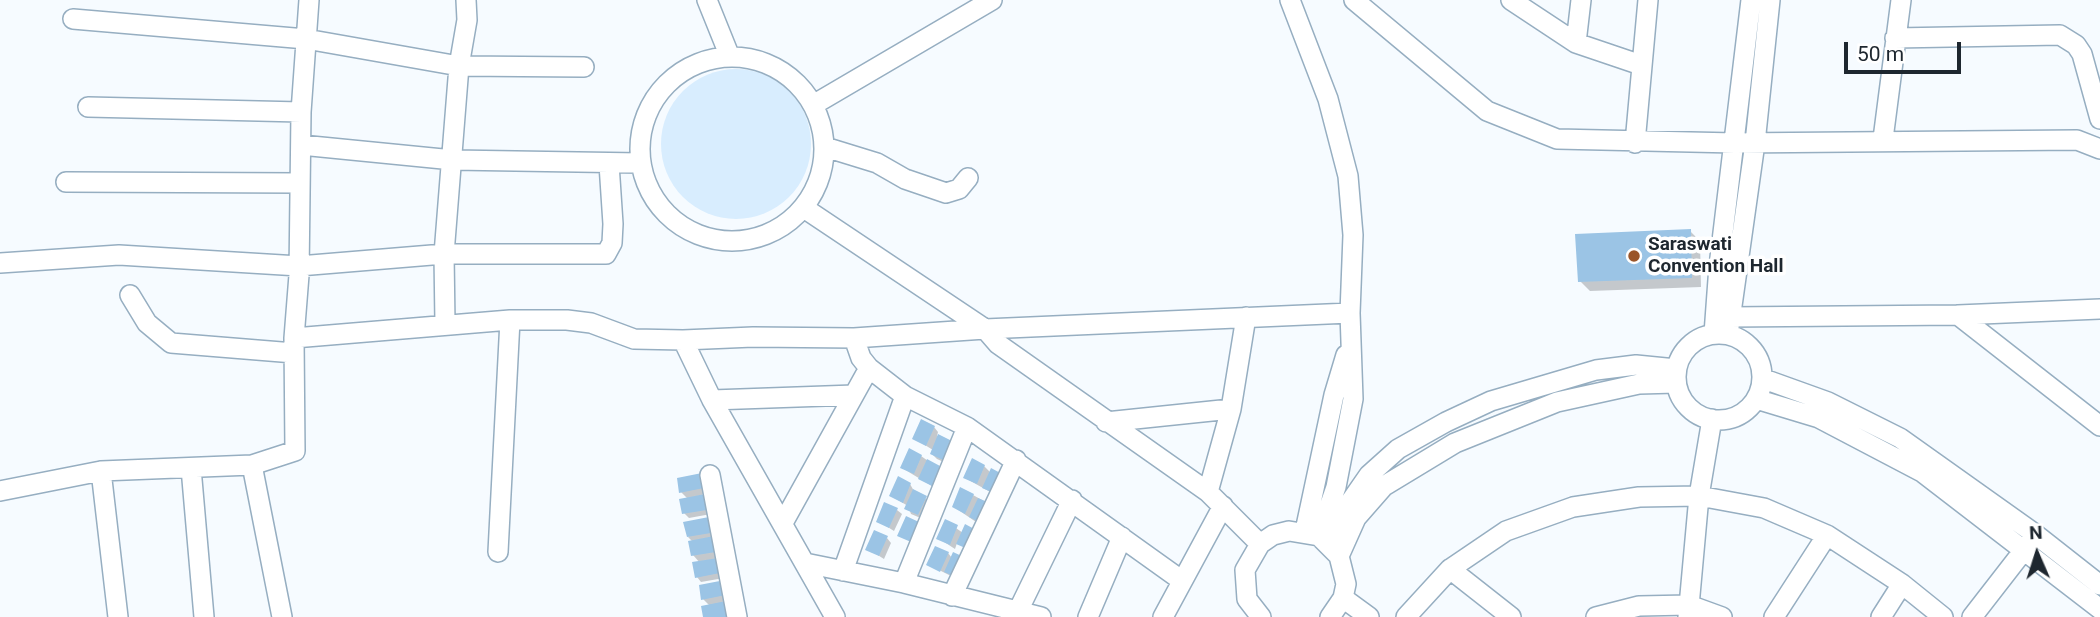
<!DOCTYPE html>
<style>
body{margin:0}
#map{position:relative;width:2100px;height:617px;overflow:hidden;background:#f6fbff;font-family:Roboto,sans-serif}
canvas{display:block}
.north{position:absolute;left:2002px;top:519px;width:70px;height:70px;-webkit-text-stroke:5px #fff;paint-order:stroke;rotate:357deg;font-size:19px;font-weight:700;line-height:28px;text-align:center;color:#1e272f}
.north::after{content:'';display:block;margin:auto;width:24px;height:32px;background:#1e272f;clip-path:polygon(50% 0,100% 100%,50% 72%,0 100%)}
.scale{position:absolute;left:1844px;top:42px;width:117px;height:32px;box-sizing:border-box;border:4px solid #1e272f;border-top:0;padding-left:9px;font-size:21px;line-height:24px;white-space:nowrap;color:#1e272f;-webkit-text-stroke:5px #fff;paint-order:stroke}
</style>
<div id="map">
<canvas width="2100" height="617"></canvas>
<div class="north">N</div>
<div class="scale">50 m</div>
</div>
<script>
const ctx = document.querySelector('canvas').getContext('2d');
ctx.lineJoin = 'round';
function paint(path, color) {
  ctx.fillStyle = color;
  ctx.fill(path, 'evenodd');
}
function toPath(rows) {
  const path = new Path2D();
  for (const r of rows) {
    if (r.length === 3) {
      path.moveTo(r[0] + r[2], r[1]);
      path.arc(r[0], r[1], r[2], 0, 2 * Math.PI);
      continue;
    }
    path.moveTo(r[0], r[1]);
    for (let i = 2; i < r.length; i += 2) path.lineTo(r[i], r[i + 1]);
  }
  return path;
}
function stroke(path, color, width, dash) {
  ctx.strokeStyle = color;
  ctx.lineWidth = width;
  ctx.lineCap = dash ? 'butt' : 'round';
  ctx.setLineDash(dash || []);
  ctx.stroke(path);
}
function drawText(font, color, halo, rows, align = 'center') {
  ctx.font = font + ' Roboto,sans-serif';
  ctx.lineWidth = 7;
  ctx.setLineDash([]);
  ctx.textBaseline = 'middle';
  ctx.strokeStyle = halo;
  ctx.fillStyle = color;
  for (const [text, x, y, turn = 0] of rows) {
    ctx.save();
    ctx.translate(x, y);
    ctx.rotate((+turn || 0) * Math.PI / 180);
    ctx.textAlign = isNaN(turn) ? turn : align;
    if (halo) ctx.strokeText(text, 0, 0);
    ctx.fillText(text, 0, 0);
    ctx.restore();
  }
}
paint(toPath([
 [736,144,75]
]), '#d8edfe');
paint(toPath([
 [1690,231,1700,241,1701,287,1590,291,1580,281],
 [934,427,938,432,937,436,951,442,948,464,937,459,932,454,933,450,915,439],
 [921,456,944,472,937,489,902,468],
 [984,466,991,473,1001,498,965,478],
 [702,475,708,493,702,494,709,501,711,514,689,518,684,513,688,499,681,492],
 [910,484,914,491,930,502,923,519,911,514,908,506,891,496],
 [973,495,991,505,976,522,954,507],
 [897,510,902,514,894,531,878,521],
 [709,519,720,556,715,557,722,564,724,578,701,582,697,577,700,563,693,555,693,542,688,537],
 [946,521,963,533,975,554,957,543,955,549,938,538],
 [887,538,891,543,884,559,868,549],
 [948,553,952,558,951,576,929,565],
 [724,581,730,600,724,601,731,608,705,617,710,606,703,599]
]), '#0003');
paint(toPath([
 [1691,229,1692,278,1578,282,1575,234],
 [921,419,935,426,926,446,912,439],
 [938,434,952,441,943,460,930,454],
 [909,448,922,455,914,474,900,468],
 [972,458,985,465,977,484,963,478],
 [927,459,940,466,932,486,918,479],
 [991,468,1004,475,996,494,982,488],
 [702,473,704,488,679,493,677,478],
 [898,476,911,483,903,503,889,496],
 [960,487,974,494,965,514,952,507],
 [913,489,927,496,918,515,904,509],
 [705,494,707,510,682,514,679,499],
 [978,498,992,504,983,524,969,517],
 [884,502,898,508,889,528,876,522],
 [906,516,919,522,911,542,897,536],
 [709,517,711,533,687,537,683,522],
 [945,519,958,525,950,545,936,539],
 [965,524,978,531,970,550,956,544],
 [874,530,888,536,879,556,865,550],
 [714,536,716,552,691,556,688,541],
 [935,546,949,552,940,572,926,565],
 [953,552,966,558,958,578,944,572],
 [718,558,720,573,695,578,692,562],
 [725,580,726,595,701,600,699,585],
 [726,601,728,617,703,617,701,606]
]), '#9bc4e5');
const minor = toPath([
 [707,0,730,57],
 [1290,0,1328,99,1348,176,1353,235,1350,313,1353,399,1336,487,1319,536],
 [1354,0,1487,111,1557,139,1735,143,2077,140,2100,149],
 [1511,0,1576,43,1641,65],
 [73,19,306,39,459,66,584,67],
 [1895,38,2060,35,2076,45,2082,54,2100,119],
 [1576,43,1581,0],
 [732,149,92],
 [813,105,992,0],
 [88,107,301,112],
 [1883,139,1901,0],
 [1635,143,1648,0],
 [301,145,453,160,640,163],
 [825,147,877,163,905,179,946,193,959,189,968,178],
 [66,182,300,183],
 [804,208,985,329,998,344,1208,492,1260,544],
 [0,263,119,255,299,266,444,254,606,254,612,243,613,224,609,164],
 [130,295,147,323,171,343,294,353],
 [1958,315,2100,426],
 [1730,317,1958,315,2100,309],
 [445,324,444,254,459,66,467,20,466,0],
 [1719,377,43],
 [1714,334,1719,266,1751,0],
 [1728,334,1755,143,1770,0],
 [294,338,510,320,567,320,591,323,634,339,683,340,753,337,854,338,985,329,1350,313],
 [854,338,861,358,869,368,905,396,967,427,1181,580],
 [683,340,712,400,835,617],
 [1764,379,1828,402,1900,438,2035,534,2100,585],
 [1756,399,1819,418,1922,472,2100,609],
 [712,400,854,395],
 [1106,422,1231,409],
 [252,465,282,617],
 [191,468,204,617],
 [101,471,118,617],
 [710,475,737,617],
 [0,491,101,471,252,465,295,451,294,338,299,275,301,112,309,0],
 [1208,492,1231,409,1246,317],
 [783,523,869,368],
 [1305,531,1334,395,1346,355],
 [1331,545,1344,511,1369,475,1398,449,1446,422,1491,401,1596,370,1636,365,1676,369],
 [498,552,510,320],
 [1339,556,1356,518,1384,486,1455,443,1557,402,1639,384,1676,383],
 [805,563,904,583,1041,617],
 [1450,569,1511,617],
 [843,571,905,396],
 [904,583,967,427],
 [952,596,1016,460],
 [1343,598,1369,617],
 [1018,611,1072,500],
 [1088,617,1122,537],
 [1163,617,1223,506],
 [1261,617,1247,599,1245,570,1260,544,1273,535,1289,531,1319,536,1339,556,1346,584,1343,598,1330,617],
 [1406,617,1450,569,1506,531,1573,507,1639,497,1699,496,1764,508,1827,535,1902,584,1943,617],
 [1596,617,1639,606,1689,605,1722,617],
 [1688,617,1699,496,1712,419],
 [1774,617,1827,535],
 [1881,617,1902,584],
 [1972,617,2031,541]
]);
stroke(minor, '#96aec1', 22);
stroke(minor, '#fff', 19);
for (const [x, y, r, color] of [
 [1634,256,7,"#9a5529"]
]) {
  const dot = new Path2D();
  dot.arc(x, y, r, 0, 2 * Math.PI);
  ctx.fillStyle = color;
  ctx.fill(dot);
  stroke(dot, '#fff', 2.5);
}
drawText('bold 19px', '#1e272f', '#fff', [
 ["Saraswati",1648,245],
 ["Convention Hall",1648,267]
], 'left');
</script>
